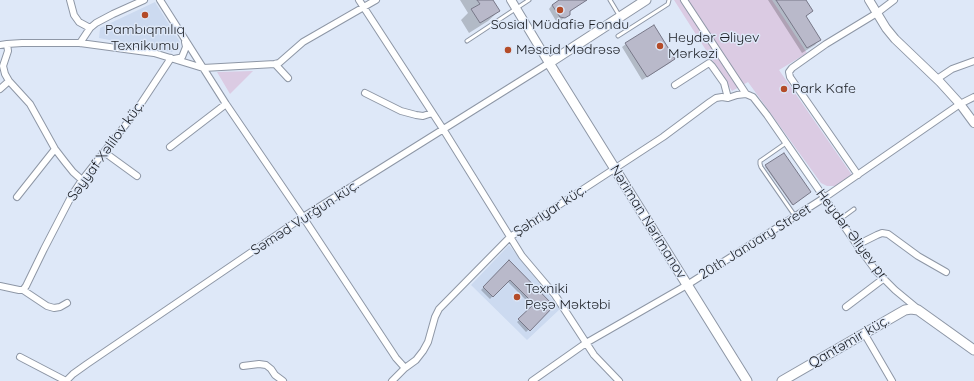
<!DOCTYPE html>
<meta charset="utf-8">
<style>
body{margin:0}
canvas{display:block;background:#dee8f8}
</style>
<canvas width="974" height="381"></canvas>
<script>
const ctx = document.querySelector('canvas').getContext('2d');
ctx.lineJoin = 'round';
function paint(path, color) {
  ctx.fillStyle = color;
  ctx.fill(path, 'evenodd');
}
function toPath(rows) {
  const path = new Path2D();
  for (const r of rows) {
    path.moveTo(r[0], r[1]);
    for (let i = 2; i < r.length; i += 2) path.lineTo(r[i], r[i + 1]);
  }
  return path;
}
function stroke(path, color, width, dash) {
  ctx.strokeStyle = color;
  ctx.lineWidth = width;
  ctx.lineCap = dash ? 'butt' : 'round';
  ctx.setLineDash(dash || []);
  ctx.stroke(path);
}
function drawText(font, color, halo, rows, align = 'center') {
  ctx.font = font + ' Quicksand,sans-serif';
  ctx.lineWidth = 3;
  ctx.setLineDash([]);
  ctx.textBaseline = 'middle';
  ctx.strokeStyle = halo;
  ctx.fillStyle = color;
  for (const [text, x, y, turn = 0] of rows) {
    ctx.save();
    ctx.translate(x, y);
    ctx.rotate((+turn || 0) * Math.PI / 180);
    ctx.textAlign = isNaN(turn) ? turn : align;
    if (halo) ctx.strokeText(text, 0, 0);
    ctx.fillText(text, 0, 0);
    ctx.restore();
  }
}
paint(toPath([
 [155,2,180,42,172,52,99,38,100,28],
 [509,245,560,309,527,340,471,285]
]), '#ccdaf0');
paint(toPath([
 [674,0,772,0,807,53,779,70,852,175,836,186,827,186,821,183,748,82,732,91],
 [253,71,230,94,217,72]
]), '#dbcbe3');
paint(toPath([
 [460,0,492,0,499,11,488,21,469,33,461,20,468,13],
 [561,0,580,0,582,2,578,6,569,12,569,14,564,18,560,21,556,21,549,9,552,5],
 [768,0,805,0,812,11,805,17,820,39,815,45,802,53],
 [626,44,674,59,670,63,642,80,622,47],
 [766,166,809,193,792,205,765,167],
 [509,262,553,306,526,332,517,322,533,307,507,281,490,299,481,290]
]), '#0003');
const building = toPath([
 [477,0,493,0,500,11,480,23,471,9,480,4,477,0],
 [559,0,587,0,570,11,570,15,565,18,560,17,552,5,559,0],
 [776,0,806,0,813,11,806,16,821,40,807,48,776,0],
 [654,25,675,59,647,77,625,43,654,25],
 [784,153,811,192,793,205,765,165,784,153],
 [509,260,554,306,530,331,518,319,534,304,510,280,493,297,483,287,509,260]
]);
paint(building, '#b9b9ca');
stroke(building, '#787888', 1);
const service = toPath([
 [610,0,619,15],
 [618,36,665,6,668,4,669,0],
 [467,41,529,0],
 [786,143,763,159,760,161,760,164,761,167,795,216],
 [839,220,854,209]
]);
const minor = toPath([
 [70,0,74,15,79,22,90,28],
 [160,0,226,104,303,217,396,358,405,368],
 [359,0,443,129,522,256,555,295,594,355,619,381],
 [684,0,746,94],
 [80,43,90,28,96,23,113,14,144,0],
 [7,44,8,51,3,66,5,74,9,81,30,104,55,149,65,162,73,172,82,180],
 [0,45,7,44,22,43,80,43,154,53,203,68,275,64,279,63,303,42,376,0],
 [174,59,179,58,182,57,186,47,185,42],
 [275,64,288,78],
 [937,79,952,69,974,61],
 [675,85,709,63,712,66,724,83,728,98],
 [0,89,9,81],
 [365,93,401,111,416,115,423,116,432,113],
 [170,147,226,104],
 [104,152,137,176],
 [858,175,790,77,789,72,792,68,826,44,877,13,894,0],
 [17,197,55,149],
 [857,245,877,235,882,233,888,234,918,256,946,272],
 [0,286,19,290,23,290,26,286,44,249,72,195,82,180,134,114,171,58],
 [23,290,47,306,54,308,60,307,67,303],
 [846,307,883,279],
 [864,333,892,381],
 [20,357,66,381],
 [243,366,259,364,266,365,271,369,275,375,283,381],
 [66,381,73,374,87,364,303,217,549,63],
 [392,381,405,368,416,360,423,351,428,342,435,317,439,309,510,237,663,137,710,102,716,98,722,97,728,98,737,95,746,94,753,97,767,115,857,245,876,271,895,290,918,309],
 [532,381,586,343,687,285,824,198,960,104,974,97]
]);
const tertiary = toPath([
 [511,0,549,63],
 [869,0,886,28,895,39,940,82,960,104,974,123]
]);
const secondary = toPath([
 [646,0,549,63,747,381],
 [782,381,898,314,905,310,911,309,918,310,974,350]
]);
stroke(service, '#8e97a6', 5);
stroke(minor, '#8e97a6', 8);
stroke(tertiary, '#8e97a6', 10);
stroke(secondary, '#8e97a6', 11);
stroke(service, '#fff', 3);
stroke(minor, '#fff', 6);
stroke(tertiary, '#fff', 8);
stroke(secondary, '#fff', 9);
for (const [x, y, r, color] of [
 [560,10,4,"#b44c29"],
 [145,15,4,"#b44c29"],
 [660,46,4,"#b44c29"],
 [508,50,4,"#b44c29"],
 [784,89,4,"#b44c29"],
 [517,297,4,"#b44c29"]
]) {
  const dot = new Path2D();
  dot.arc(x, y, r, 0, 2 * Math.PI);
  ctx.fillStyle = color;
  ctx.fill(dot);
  stroke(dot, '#dee8f8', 1.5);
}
drawText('14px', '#1a1d23', '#dee8f8', [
 ["Sosial Müdafiə Fondu",560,25,"center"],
 ["Pambıqmılıq",145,30,"center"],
 ["Texnikumu",145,46,"center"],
 ["Heydər Əliyev",668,38],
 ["Mərkəzi",668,54],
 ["Məscid Mədrəsə",516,50],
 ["Park Kafe",792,89],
 ["Texniki",525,289],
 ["Peşə Məktəbi",525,305]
], 'left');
drawText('14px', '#1a1d23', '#dee8f8', [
 ["Səyyaf Xəlilov küç.",106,151,-54],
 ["Şəhriyar küç.",550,211,-33],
 ["Səməd Vurğun küç.",305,218,-33],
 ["Nəriman Nərimanov",648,222,58],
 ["Heydər Əliyev pr.",852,235,53],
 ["20th January Street",755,242,-32],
 ["Qantəmir küç.",849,342,-30]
]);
</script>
